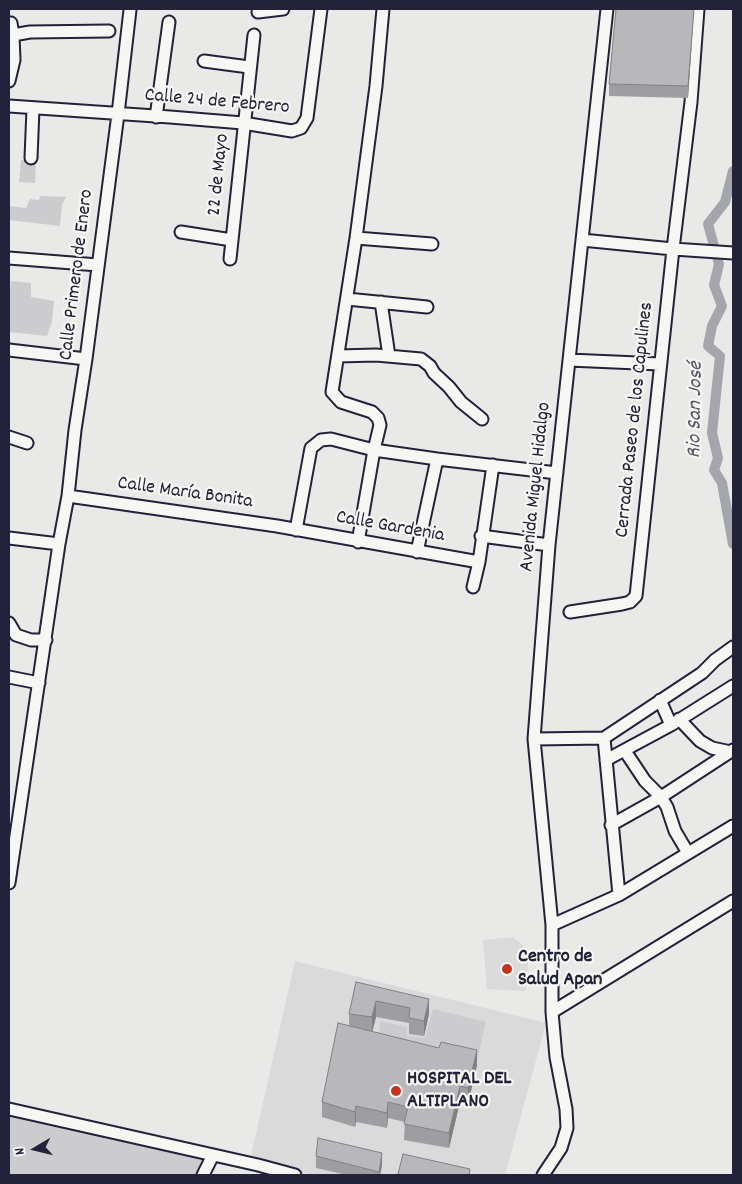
<!DOCTYPE html>
<meta charset="utf-8">
<style>
body{margin:0}
#map{position:relative;width:742px;height:1184px;overflow:hidden;background:#e9e9e7;font-family:Dekko,sans-serif}
canvas{display:block}
.frame{position:absolute;inset:0;border:10px solid #22223b;pointer-events:none}
.north{position:absolute;left:10px;top:1124px;width:50px;height:50px;-webkit-text-stroke:4px #f6f6f2;paint-order:stroke;rotate:261deg;font-size:14px;font-weight:700;line-height:20px;text-align:center;color:#22223b}
.north::after{content:'';display:block;margin:auto;width:18px;height:22px;background:#22223b;clip-path:polygon(50% 0,100% 100%,50% 72%,0 100%)}
</style>
<div id="map">
<canvas width="742" height="1184"></canvas>
<div class="frame"></div>
<div class="north">N</div>
</div>
<script>
const ctx = document.querySelector('canvas').getContext('2d');
ctx.lineJoin = 'round';
function paint(path, color) {
  ctx.fillStyle = color;
  ctx.fill(path, 'evenodd');
}
function toPath(rows) {
  const path = new Path2D();
  for (const r of rows) {
    path.moveTo(r[0], r[1]);
    for (let i = 2; i < r.length; i += 2) path.lineTo(r[i], r[i + 1]);
  }
  return path;
}
function stroke(path, color, width, dash) {
  ctx.strokeStyle = color;
  ctx.lineWidth = width;
  ctx.lineCap = dash ? 'butt' : 'round';
  ctx.setLineDash(dash || []);
  ctx.stroke(path);
}
function drawText(font, color, halo, rows, align = 'center') {
  ctx.font = font + ' Dekko,sans-serif';
  ctx.lineWidth = 4.5;
  ctx.setLineDash([]);
  ctx.textBaseline = 'middle';
  ctx.strokeStyle = halo;
  ctx.fillStyle = color;
  for (const [text, x, y, turn = 0] of rows) {
    ctx.save();
    ctx.translate(x, y);
    ctx.rotate((+turn || 0) * Math.PI / 180);
    ctx.textAlign = isNaN(turn) ? turn : align;
    if (halo) ctx.strokeText(text, 0, 0);
    ctx.fillText(text, 0, 0);
    ctx.restore();
  }
}
paint(toPath([
 [513,937,529,950,526,991,487,989,483,940],
 [295,961,546,1023,505,1175,314,1175,250,1160]
]), '#dadada');
paint(toPath([
 [21,160,36,162,35,183,19,182],
 [40,196,66,197,62,205,60,226,9,220,9,206,26,208,30,199,39,200],
 [11,281,31,283,31,297,54,301,52,321,47,336,9,332,9,299],
 [433,1009,486,1022,477,1061,378,1046,380,1021,407,1027,407,1036,425,1038],
 [9,1111,210,1158,202,1175,9,1175]
]), '#ccccce');
stroke(toPath([
 [733,171,725,202,708,224,719,264,714,285,722,306,712,326,708,346,720,356,712,433,718,458,714,470,722,483,733,544]
]), '#a5a5ac', 10);
const minor = toPath([
 [258,12,283,9],
 [13,35,30,32,109,31],
 [204,61,249,67],
 [9,81,14,60,13,35,11,23],
 [9,106,170,117,243,123,292,131,301,128,307,118,321,9],
 [156,117,169,22],
 [31,158,33,109],
 [181,232,232,240],
 [356,238,432,244],
 [582,240,673,249,733,253],
 [9,258,98,265],
 [230,259,254,35],
 [347,299,427,307],
 [381,302,389,356],
 [9,350,86,359],
 [338,356,376,355,421,359,430,366,434,373,449,387,461,402,482,419],
 [569,360,660,364],
 [9,437,27,443],
 [68,496,277,526,479,562],
 [296,530,311,448,321,440,331,439,374,450,437,459,557,473],
 [481,536,549,545],
 [9,538,59,544],
 [358,542,374,450,380,425,378,418,372,412,341,402,332,392,356,238,376,86,383,9],
 [417,552,437,459],
 [473,587,479,562,493,465],
 [570,612,622,604,630,602,636,596,673,249,691,102,698,9],
 [9,623,16,635,31,640,46,640],
 [9,677,39,683],
 [660,700,671,725],
 [679,719,700,741,712,748,731,752],
 [604,738,619,895],
 [534,739,604,738,702,673,715,660,733,647],
 [625,751,645,781,661,797,667,807,675,831,688,853],
 [606,760,671,725,733,686],
 [611,825,661,797,733,750],
 [9,883,59,544,68,496,75,430,86,359,118,114,130,10],
 [552,925,619,895,733,826],
 [552,1012,733,901],
 [9,1109,258,1165,295,1175],
 [203,1175,213,1155],
 [543,1175,561,1148,567,1128,566,1109,556,1057,552,1012,552,925,534,739,549,545,607,9]
]);
stroke(minor, '#22223b', 15);
stroke(minor, '#f6f6f2', 11);
paint(toPath([
 [616,9,694,9,688,98,609,96,609,84],
 [356,982,429,1014,424,1036,409,1034,409,1023,376,1017,372,1032,477,1065,468,1104,460,1102,449,1148,404,1140,405,1122,388,1118,387,1128,356,1122,355,1127,322,1117,322,1102,349,1026,349,1014],
 [316,1156,382,1165,380,1175,347,1175,316,1168]
]), '#9e9ea2');
paint(toPath([
 [694,9,688,98,688,86],
 [429,999,429,1014,424,1036,424,1021],
 [376,1001,376,1017,372,1033,372,1017],
 [477,1050,477,1065,468,1104,468,1088],
 [460,1086,460,1102,449,1148,449,1133],
 [388,1102,388,1118,387,1128,387,1113],
 [356,1106,356,1122,355,1127,355,1112],
 [382,1153,382,1165,380,1175,379,1175]
]), '#818184');
const building = toPath([
 [616,9,694,9,688,86,609,84,616,9],
 [356,982,429,999,424,1021,409,1018,410,1008,376,1001,372,1017,349,1014,356,982],
 [338,1023,439,1048,441,1042,477,1050,468,1088,460,1086,449,1133,404,1124,408,1107,388,1102,387,1113,356,1106,355,1112,322,1102,338,1023],
 [318,1138,382,1153,379,1172,316,1156,318,1138],
 [403,1154,470,1169,469,1175,406,1175,398,1174,403,1154]
]);
paint(building, '#b8b8bc');
stroke(building, '#818184', 1);
for (const [x, y, r, color] of [
 [507,969,6,"#c8321e"],
 [396,1091,6,"#c8321e"]
]) {
  const dot = new Path2D();
  dot.arc(x, y, r, 0, 2 * Math.PI);
  ctx.fillStyle = color;
  ctx.fill(dot);
  stroke(dot, '#f6f6f2', 2);
}
drawText('20px', '#22223b', '#f6f6f2', [
 ["Calle 24 de Febrero",217,103,5],
 ["22 de Mayo",220,175,-84],
 ["Calle Primero de Enero",78,275,-83],
 ["Cerrada Paseo de los Capulines",636,420,-84],
 ["Avenida Miguel Hidalgo",537,487,-84],
 ["Calle María Bonita",185,494,8],
 ["Calle Gardenia",390,528,10]
]);
drawText('bold 20px', '#22223b', '#f6f6f2', [
 ["Centro de",518,958],
 ["Salud Apan",518,981],
 ["H0SPITAL DEL",407,1080],
 ["ALTIPLAN0",407,1103]
], 'left');
drawText('italic 21px', '#565668', '#f6f6f2', [
 ["Rio San José",697,410,-89]
]);
</script>
